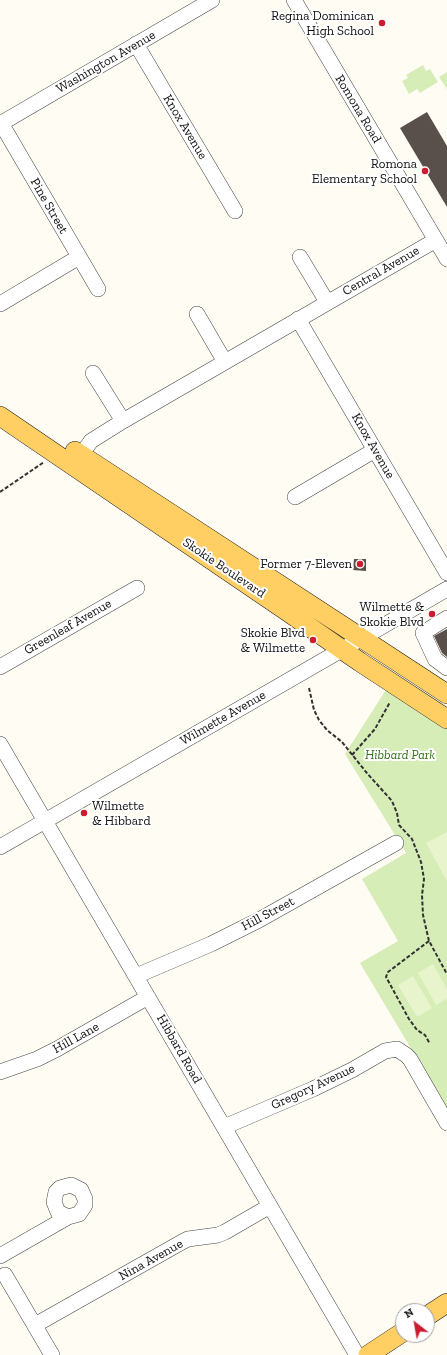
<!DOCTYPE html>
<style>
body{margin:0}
#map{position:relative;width:447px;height:1355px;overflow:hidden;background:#fffcf3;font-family:"Zilla Slab",serif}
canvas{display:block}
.north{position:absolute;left:395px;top:1303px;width:40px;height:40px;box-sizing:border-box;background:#fff;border:1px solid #9f9f9f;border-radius:50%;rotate:329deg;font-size:11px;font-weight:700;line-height:16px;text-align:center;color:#101010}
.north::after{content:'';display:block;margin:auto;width:14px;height:18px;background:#cb1c30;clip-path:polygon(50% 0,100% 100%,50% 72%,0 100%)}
</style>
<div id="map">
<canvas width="447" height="1355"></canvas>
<div class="north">N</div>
</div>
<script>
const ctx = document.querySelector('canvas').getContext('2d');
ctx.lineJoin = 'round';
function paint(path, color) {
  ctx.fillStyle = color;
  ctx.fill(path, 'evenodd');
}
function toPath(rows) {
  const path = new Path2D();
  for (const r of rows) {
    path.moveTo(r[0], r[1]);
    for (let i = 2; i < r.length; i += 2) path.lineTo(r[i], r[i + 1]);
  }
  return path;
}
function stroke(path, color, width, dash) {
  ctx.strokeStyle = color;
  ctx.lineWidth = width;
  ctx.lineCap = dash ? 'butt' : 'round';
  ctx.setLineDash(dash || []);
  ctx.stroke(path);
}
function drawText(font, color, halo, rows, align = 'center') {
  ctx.font = font + ' "Zilla Slab",serif';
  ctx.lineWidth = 4;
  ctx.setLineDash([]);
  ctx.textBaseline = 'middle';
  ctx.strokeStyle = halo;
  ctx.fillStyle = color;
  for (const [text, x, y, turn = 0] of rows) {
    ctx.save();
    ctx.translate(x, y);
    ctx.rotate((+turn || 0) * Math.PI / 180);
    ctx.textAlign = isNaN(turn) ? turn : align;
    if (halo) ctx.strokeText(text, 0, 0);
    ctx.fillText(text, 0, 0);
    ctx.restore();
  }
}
paint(toPath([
 [423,65,426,71,430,69,438,82,420,93,417,89,409,94,402,81,408,78,406,75],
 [447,72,447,89,439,77],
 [387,688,447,727,447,1109,360,963,398,941,362,879,406,853,345,754]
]), '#d7edb8');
paint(toPath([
 [447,832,447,881,426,843],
 [433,964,447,989,447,999,436,1005,418,973],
 [413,976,432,1008,417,1017,398,985]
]), '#e8f4cb');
paint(toPath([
 [427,112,447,146,447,207,400,128],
 [354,559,366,559,366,571,353,570],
 [447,629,447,657,442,653,434,636]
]), '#59504b');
const minor = toPath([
 [294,0,447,259],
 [136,44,235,211],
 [1,123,98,289],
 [0,124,212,0],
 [300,257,327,302],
 [0,304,79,257],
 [197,314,225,362],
 [298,319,447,573],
 [93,373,123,421],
 [75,464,91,441,123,421,436,240],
 [295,497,375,450],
 [447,618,423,633,435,659,447,668],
 [0,667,137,588],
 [0,744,357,1355],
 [0,847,447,589],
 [136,976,211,944,259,920,396,843],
 [0,1072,37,1059,57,1049,148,997],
 [224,1127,313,1089,352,1070,385,1051,397,1049,406,1055,410,1059,447,1123],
 [0,1256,68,1217,79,1214,85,1205,85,1199,81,1190,71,1185,60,1188,56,1192,54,1202,58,1212,68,1217],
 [5,1275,52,1355],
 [35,1325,182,1242,188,1239,218,1235,225,1232,270,1206]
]);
const major = toPath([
 [0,416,288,612,360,662,447,719],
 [75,451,447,694],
 [427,1316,447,1303],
 [368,1355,403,1332]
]);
stroke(minor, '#434343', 16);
stroke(major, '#212121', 20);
stroke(toPath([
 [0,492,44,462],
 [309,688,314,710,319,720,327,730,342,742,366,772,392,801,397,813,399,825,412,839,421,862,424,879,422,895,423,915,429,941,447,974],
 [352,755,375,729,390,702],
 [429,941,388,972,386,977,409,1019,417,1030,425,1035,430,1044]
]), '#323232', 2, [4, 2]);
stroke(minor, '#fff', 15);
stroke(major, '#ffcf63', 19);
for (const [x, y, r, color] of [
 [382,23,4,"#cb1c30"],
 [425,171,4,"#cb1c30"],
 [360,564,4,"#cb1c30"],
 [432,614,4,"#cb1c30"],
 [313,640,4,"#cb1c30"],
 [84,813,4,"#cb1c30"]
]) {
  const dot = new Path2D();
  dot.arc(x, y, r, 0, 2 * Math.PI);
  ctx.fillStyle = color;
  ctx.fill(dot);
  stroke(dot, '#fff', 1.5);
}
drawText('13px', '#101010', '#fff', [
 ["Regina Dominican",374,16],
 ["High School",374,31],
 ["Romona",417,164],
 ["Elementary School",417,179],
 ["Former 7-Eleven",352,564],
 ["Wilmette &",424,607],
 ["Skokie Blvd",424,622],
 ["Skokie Blvd",305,633],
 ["& Wilmette",305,648],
 ["Wilmette",92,806,"left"],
 ["& Hibbard",92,821,"left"]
], 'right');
drawText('13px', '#101010', '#fff', [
 ["Washington Avenue",106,62,-30],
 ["Romona Road",358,109,59],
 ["Knox Avenue",185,127,59],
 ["Pine Street",49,206,60],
 ["Central Avenue",381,271,-30],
 ["Knox Avenue",373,446,60],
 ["Skokie Boulevard",224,568,34],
 ["Greenleaf Avenue",68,627,-30],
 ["Wilmette Avenue",223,718,-30],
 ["Hill Street",268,914,-28],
 ["Hill Lane",76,1038,-29],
 ["Hibbard Road",179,1049,60],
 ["Gregory Avenue",313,1087,-25],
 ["Nina Avenue",151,1260,-29]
]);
drawText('italic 13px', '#316e1a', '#fff', [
 ["Hibbard Park",400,755]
]);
</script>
